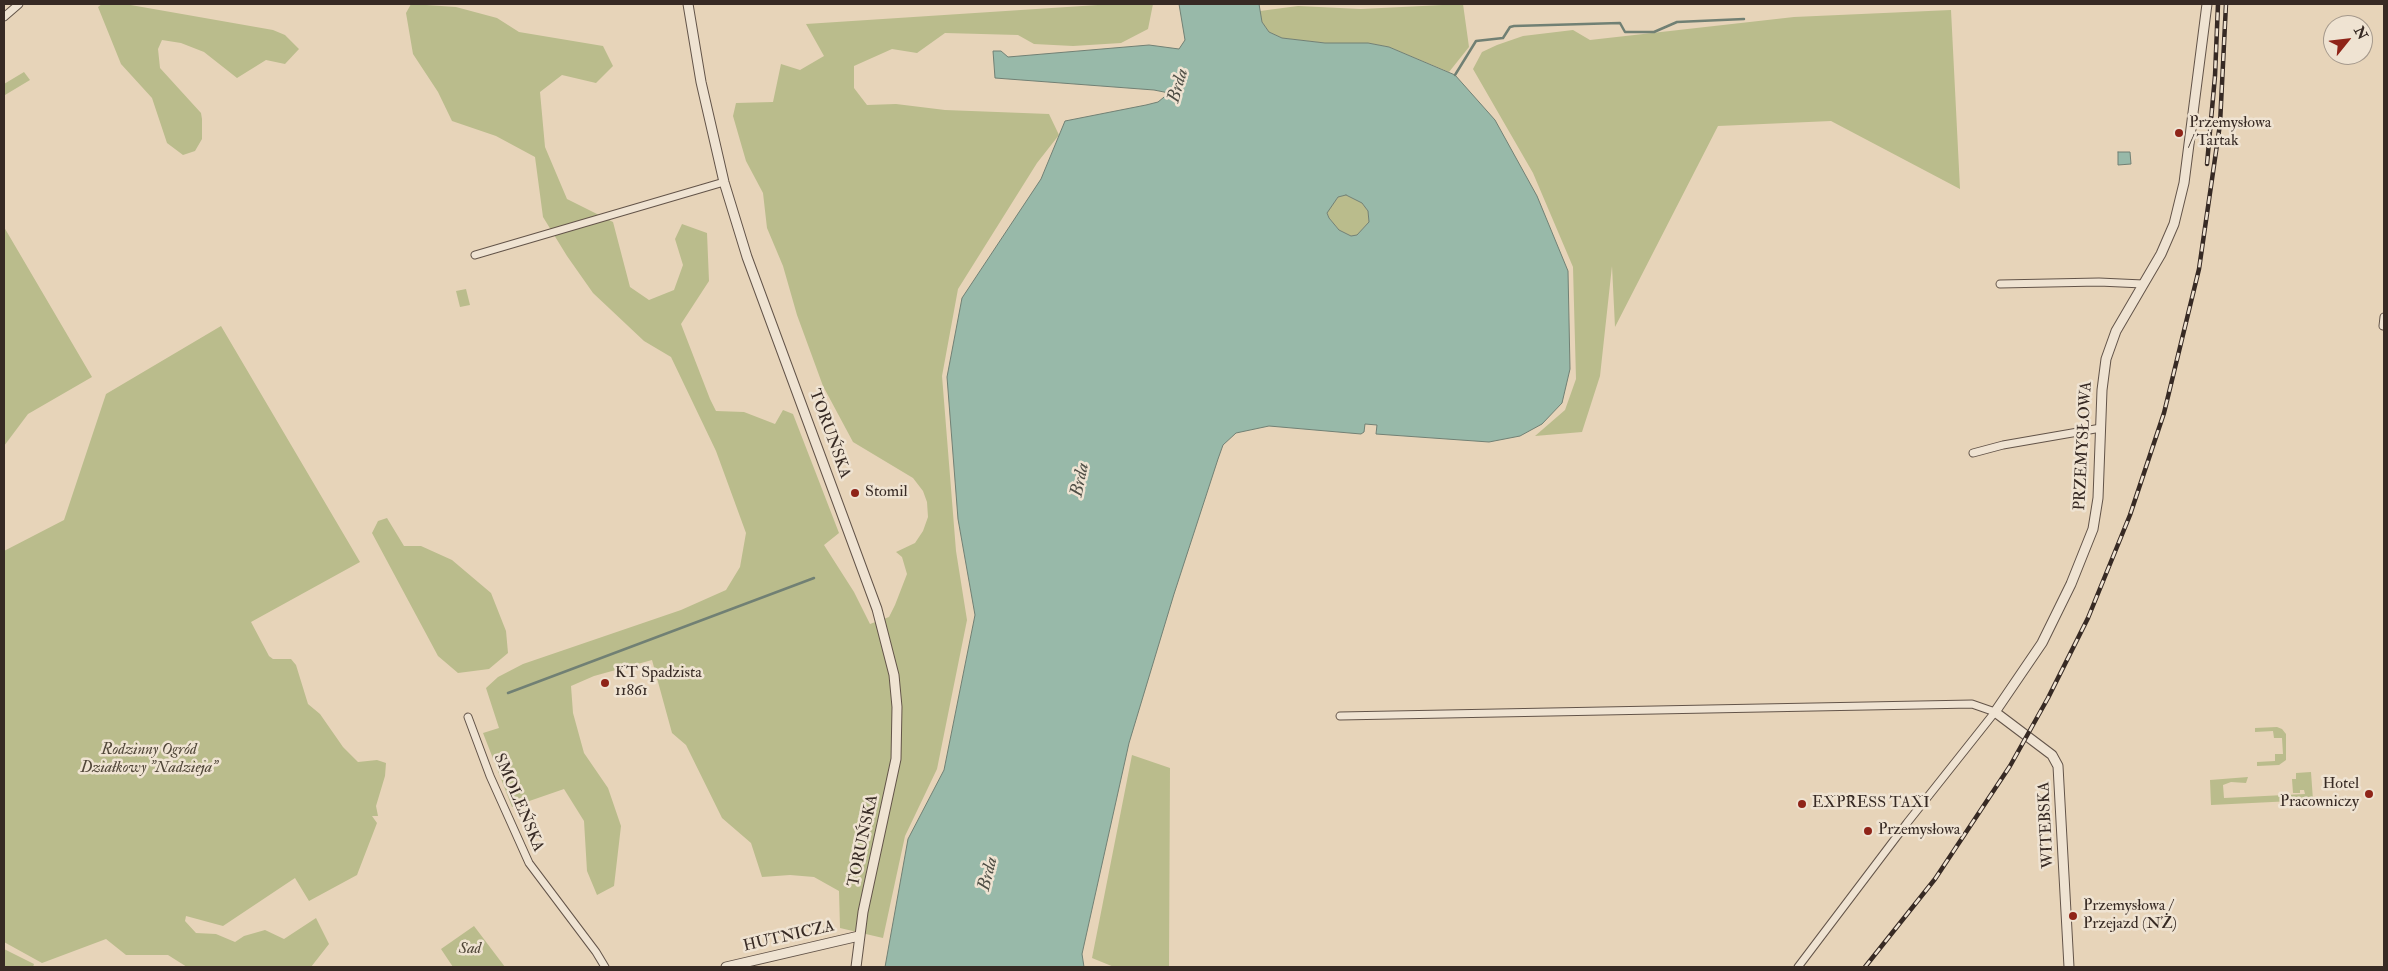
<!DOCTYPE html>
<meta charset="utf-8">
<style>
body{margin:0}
#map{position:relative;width:2388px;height:971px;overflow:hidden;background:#e7d4b9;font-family:"IM FELL Double Pica",serif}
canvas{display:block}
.frame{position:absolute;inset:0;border:5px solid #372a24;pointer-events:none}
.north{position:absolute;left:2323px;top:15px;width:50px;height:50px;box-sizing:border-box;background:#efe3d2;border:1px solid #a5998c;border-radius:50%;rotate:61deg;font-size:14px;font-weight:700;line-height:20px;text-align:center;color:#372a24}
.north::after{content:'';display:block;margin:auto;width:18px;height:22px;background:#8f2418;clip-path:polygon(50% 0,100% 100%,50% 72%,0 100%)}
</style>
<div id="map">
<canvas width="2388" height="971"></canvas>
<div class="frame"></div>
<div class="north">N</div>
</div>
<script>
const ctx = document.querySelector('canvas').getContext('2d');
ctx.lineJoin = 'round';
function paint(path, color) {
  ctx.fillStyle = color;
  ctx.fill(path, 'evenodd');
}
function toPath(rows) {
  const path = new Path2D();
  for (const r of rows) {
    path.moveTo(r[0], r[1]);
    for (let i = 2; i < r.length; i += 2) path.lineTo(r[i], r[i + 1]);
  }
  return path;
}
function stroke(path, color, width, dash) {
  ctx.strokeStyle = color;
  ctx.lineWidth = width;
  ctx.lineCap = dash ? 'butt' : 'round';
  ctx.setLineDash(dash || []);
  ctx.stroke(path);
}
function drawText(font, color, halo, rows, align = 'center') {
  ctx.font = font + ' "IM FELL Double Pica",serif';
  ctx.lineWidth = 5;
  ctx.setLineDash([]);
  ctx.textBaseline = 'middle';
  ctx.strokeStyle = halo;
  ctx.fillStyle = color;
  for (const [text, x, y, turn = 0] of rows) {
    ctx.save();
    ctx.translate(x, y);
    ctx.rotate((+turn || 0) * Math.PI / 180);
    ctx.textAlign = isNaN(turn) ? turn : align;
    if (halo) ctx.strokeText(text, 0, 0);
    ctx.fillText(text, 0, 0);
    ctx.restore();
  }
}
paint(toPath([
 [102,4,125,4,273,30,285,35,299,49,285,64,266,60,237,78,204,52,181,43,162,40,158,49,160,68,201,113,202,119,202,139,195,151,183,155,167,143,152,98,121,64,98,7],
 [411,4,456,7,497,18,519,32,603,46,613,66,596,83,562,75,540,92,545,147,567,199,613,222,630,287,649,300,674,290,683,265,675,239,682,224,707,233,709,281,681,324,710,399,716,411,744,412,775,424,783,410,793,414,839,533,824,545,854,592,870,624,889,617,895,605,907,574,902,557,896,552,915,543,923,531,928,517,927,502,923,491,913,478,853,442,823,386,797,315,783,266,767,228,763,193,746,161,733,116,736,103,773,102,781,64,800,70,824,56,806,24,1113,4,1153,4,1148,29,1121,43,1073,46,1034,44,1018,35,945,33,917,53,892,49,854,66,854,88,867,105,896,104,945,110,1049,114,1059,135,1037,163,958,289,942,376,956,551,967,620,937,769,905,836,883,938,840,928,839,891,814,877,790,875,762,877,751,843,722,818,686,745,672,733,652,660,594,676,571,686,573,713,584,753,608,788,621,826,614,886,597,895,587,871,584,821,564,789,512,807,483,733,499,728,486,688,498,677,523,664,681,610,726,590,740,567,746,533,716,451,671,357,644,341,593,293,567,256,543,217,535,157,496,136,452,121,438,92,413,54,406,13],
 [1463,4,1469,47,1449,72,1389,47,1368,43,1325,43,1282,38,1269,32,1262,22,1260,11,1298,6,1361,9],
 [1951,10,1960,189,1831,121,1718,126,1615,327,1612,266,1600,376,1582,432,1535,436,1565,410,1576,379,1573,267,1533,173,1473,69,1482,52,1497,45,1523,36,1573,30,1590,40,1794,17],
 [24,72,30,80,5,95,4,84],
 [1346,195,1362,203,1368,211,1369,222,1357,235,1351,236,1339,230,1329,218,1327,212,1338,197],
 [4,227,92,377,28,414,4,446],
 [466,289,470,305,460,307,456,291],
 [221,326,360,562,251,622,269,656,273,659,291,659,296,665,308,704,320,714,343,747,358,762,377,760,386,763,385,776,376,806,378,816,372,816,377,823,357,875,309,901,295,878,223,926,186,916,185,921,196,933,216,934,235,942,244,936,265,930,284,939,316,918,329,944,311,967,187,967,168,955,126,955,106,939,42,963,4,942,4,551,64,520,106,394],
 [387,518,404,546,421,546,452,560,491,593,506,631,508,653,489,669,458,673,438,656,372,533,378,521],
 [2277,727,2282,729,2286,734,2286,760,2279,765,2257,766,2257,762,2275,761,2275,754,2283,754,2282,738,2274,738,2273,731,2255,732,2255,728],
 [1132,755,1170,768,1169,967,1114,967,1092,958],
 [2311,772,2313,800,2211,805,2210,780,2248,777,2246,783,2231,782,2223,785,2224,798,2305,794,2304,790,2300,790,2300,793,2293,793,2292,779,2296,779,2296,773],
 [474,926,502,963,505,967,453,967,441,949],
 [4,949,34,964,33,967,4,967]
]), '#babc8c');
const water = toPath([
 [1179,4,1259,4,1262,22,1269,32,1282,38,1325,43,1368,43,1389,47,1455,75,1495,120,1537,196,1568,271,1570,369,1562,403,1542,424,1520,436,1489,442,1376,434,1377,425,1365,424,1364,432,1361,434,1269,426,1236,433,1223,445,1218,459,1174,594,1129,743,1082,954,1084,967,885,967,908,839,944,770,975,615,958,519,947,377,962,298,1041,179,1065,121,1146,105,1158,102,1169,93,1154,90,995,78,993,51,1001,51,1008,57,1149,45,1179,49,1185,40,1179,4],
 [1346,195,1362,203,1368,211,1369,222,1357,235,1351,236,1339,230,1329,218,1327,213,1338,197,1346,195],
 [2118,152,2130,152,2131,164,2118,165,2118,152]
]);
paint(water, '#98b9a9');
stroke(water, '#718074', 1);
stroke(toPath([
 [1455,75,1476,41,1503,38,1510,27,1514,26,1620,23,1625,32,1654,32,1677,22,1744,19],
 [508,693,814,578]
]), '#718074', 2.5);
const minor = toPath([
 [4,17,19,4],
 [475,255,724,182],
 [2000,284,2099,282,2143,284],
 [2383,326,2384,317],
 [1973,453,2003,445,2101,428],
 [1340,716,1972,704,1995,712,1907,823,1798,967],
 [468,717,490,776,529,863,596,952,605,967]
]);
const tertiary = toPath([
 [688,4,701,82,724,182,747,257,877,609,894,675,897,707,896,759,863,912,856,967],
 [726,967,859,936],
 [2069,967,2058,766,2052,755,1995,712,2042,643,2071,584,2093,529,2098,498,2102,390,2106,359,2116,331,2161,254,2174,224,2184,183,2207,4]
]);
stroke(minor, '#635449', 9);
stroke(tertiary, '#635449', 11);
stroke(minor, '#efe3d2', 7);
stroke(tertiary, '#efe3d2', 9);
const rail = toPath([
 [2207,164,2215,76,2218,4],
 [1865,967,1935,879,2010,766,2048,698,2088,618,2130,515,2164,413,2199,269,2220,124,2226,4]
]);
stroke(rail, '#372a24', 4.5);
stroke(rail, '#efe3d2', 2.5, [8]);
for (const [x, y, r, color] of [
 [2179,133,5,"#8f2418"],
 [855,493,5,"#8f2418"],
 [605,683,5,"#8f2418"],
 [2369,794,5,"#8f2418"],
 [1802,804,5,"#8f2418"],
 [1868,831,5,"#8f2418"],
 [2073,916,5,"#8f2418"]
]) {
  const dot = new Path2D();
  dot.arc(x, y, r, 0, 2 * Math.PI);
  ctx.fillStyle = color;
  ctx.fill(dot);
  stroke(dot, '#efe3d2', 2);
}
drawText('16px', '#372a24', '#efe3d2', [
 ["Przemysłowa",2189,124],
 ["/ Tartak",2189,142],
 ["Stomil",865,493],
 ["KT Spadzista",615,674],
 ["11861",615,692],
 ["Hotel",2359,785,"right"],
 ["Pracowniczy",2359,803,"right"],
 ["EXPRESS TAXI",1812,804],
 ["Przemysłowa",1878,831],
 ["Przemysłowa /",2083,907],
 ["Przejazd (NŻ)",2083,925]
], 'left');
drawText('16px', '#372a24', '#efe3d2', [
 ["TORUŃSKA",829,434,70],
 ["PRZEMYSŁOWA",2084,446,-87],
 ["SMOLEŃSKA",518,803,67],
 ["WITEBSKA",2047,825,-93],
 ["TORUŃSKA",864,841,-78],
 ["HUTNICZA",789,937,-13]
]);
drawText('italic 16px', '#514739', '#efe3d2', [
 ["Rodzinny Ogród",149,751],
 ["Działkowy \"Nadzieja\"",149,769],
 ["Sad",470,950]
]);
drawText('italic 18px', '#4f4e45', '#efe3d2', [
 ["Brda",1179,86,-74],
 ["Brda",1081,480,-78],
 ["Brda",989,874,-76]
]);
</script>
